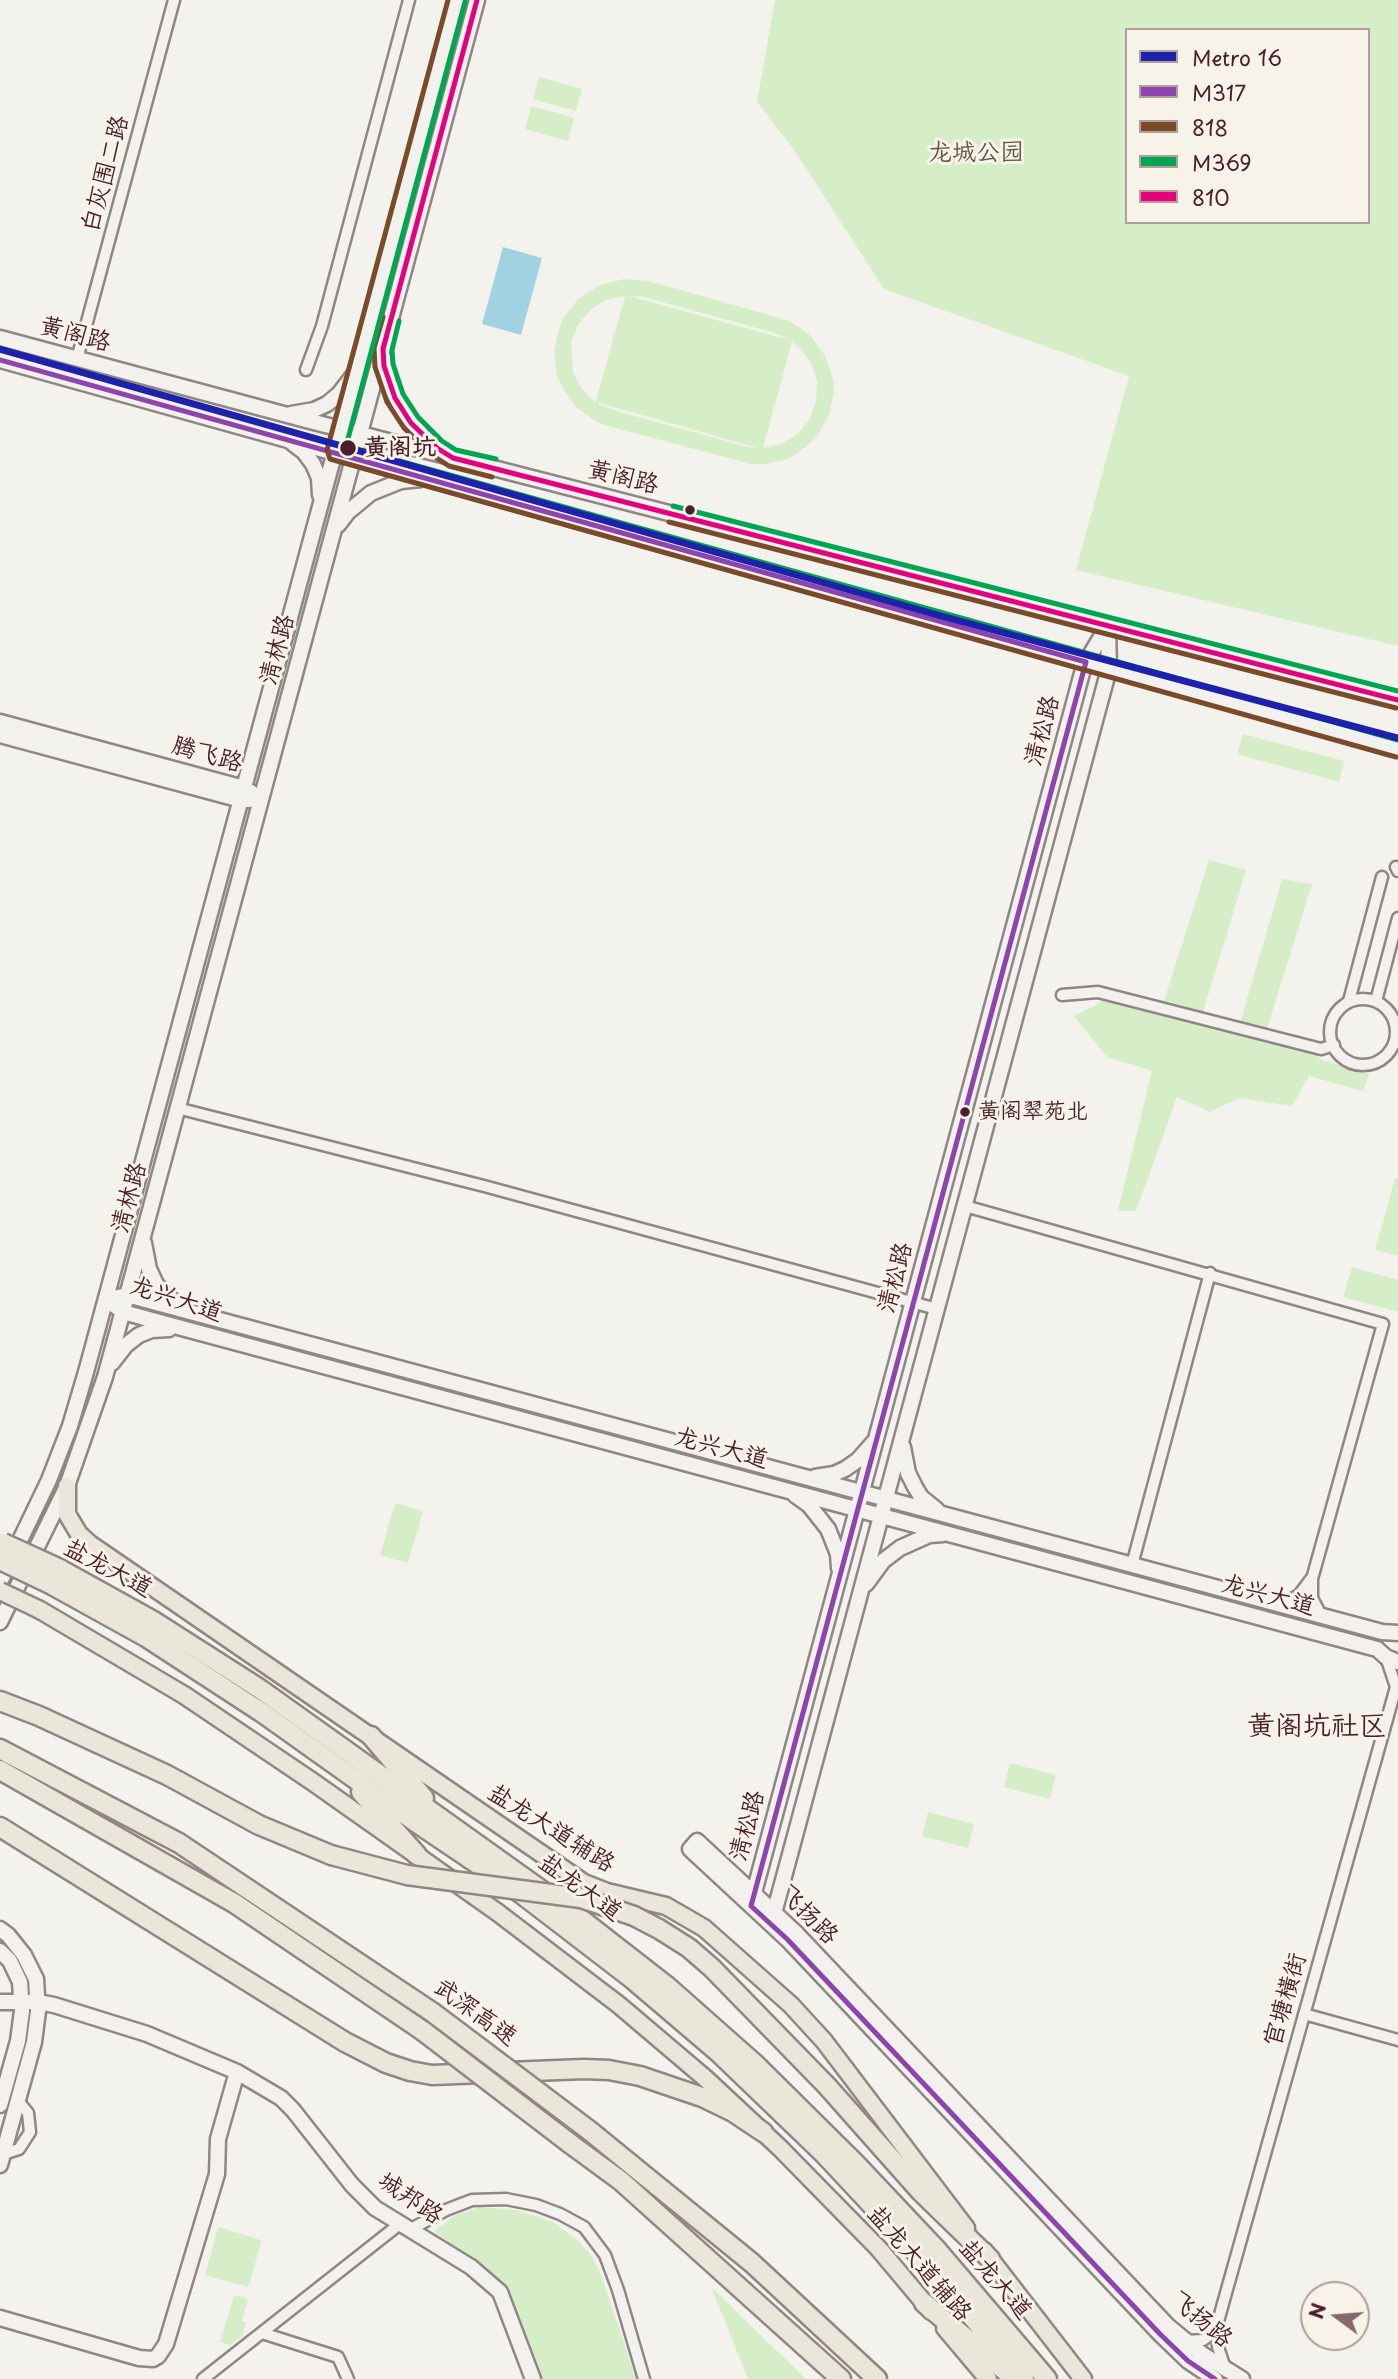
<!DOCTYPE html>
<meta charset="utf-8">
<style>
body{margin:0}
#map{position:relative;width:1398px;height:2379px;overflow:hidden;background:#f4f2ec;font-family:"Playpen Sans",sans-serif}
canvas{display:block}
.legend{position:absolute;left:1125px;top:28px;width:245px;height:196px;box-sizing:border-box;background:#f7f3e8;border:2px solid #b29e9c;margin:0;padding:9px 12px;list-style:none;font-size:21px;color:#4a1f2b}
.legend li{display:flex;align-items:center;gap:14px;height:35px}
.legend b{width:35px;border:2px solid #b29e9c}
.north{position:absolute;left:1300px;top:2281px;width:70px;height:70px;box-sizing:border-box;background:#f7f3e8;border:2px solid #b29e9c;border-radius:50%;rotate:286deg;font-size:19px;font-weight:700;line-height:28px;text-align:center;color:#4a1f2b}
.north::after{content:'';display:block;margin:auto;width:24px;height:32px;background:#86696f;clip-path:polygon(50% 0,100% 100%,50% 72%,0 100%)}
</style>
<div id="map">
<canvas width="1398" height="2379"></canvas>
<ul class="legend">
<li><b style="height:9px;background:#1e22aa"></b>Metro 16</li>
<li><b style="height:9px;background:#8e44ad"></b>M317</li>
<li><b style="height:9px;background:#7a4b2a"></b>818</li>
<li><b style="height:9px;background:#00a651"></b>M369</li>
<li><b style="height:9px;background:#e5007d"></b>810</li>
</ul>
<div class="north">N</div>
</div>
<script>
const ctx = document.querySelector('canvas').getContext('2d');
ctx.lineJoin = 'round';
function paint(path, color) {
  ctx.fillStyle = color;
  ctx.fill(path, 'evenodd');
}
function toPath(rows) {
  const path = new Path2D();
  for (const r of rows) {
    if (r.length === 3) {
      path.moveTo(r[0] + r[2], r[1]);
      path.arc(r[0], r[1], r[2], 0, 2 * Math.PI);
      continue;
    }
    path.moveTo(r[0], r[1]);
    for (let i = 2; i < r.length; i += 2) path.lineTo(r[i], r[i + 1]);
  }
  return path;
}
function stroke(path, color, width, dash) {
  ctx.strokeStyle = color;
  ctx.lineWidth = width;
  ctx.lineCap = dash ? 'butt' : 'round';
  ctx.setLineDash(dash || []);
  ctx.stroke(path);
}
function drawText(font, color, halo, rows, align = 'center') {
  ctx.font = font + ' "Playpen Sans","LXGW WenKai TC",sans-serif';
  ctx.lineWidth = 6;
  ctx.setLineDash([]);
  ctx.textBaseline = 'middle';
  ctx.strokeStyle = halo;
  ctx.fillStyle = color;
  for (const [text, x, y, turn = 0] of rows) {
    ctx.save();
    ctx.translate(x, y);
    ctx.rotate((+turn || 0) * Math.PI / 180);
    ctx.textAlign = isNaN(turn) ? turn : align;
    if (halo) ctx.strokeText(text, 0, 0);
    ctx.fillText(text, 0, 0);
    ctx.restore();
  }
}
paint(toPath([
 [775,0,1398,0,1398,646,1076,570,1129,376,884,289,795,151,757,102],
 [1127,30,1368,30,1368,222,1127,222],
 [539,77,582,89,576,111,533,99],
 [531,106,574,118,568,141,525,129],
 [624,279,648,281,780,318,791,322,811,336,825,356,833,379,834,391,829,415,817,437,798,453,787,459,764,464,751,464,608,426,597,422,577,408,569,398,557,377,554,352,559,328,564,317,579,298,600,285],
 [625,296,596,401,595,402,582,389,573,372,571,343,578,325,590,310,606,300],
 [629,296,644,297,775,333,789,340],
 [792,342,800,348,811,363,817,381,816,401,810,419,798,434,781,444,763,448],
 [599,404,599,403,759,448,744,446,613,410],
 [1243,734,1344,761,1339,782,1237,754],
 [1209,860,1246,870,1203,1012,1240,1023,1282,879,1312,884,1266,1032,1311,1045,1319,1059,1369,1074,1363,1091,1309,1076,1292,1106,1239,1098,1210,1112,1177,1097,1136,1211,1118,1211,1152,1071,1107,1057,1074,1016,1123,991,1162,1007],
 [1395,1178,1398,1179,1398,1256,1375,1250],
 [1352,1267,1398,1280,1398,1312,1343,1297],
 [395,1503,423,1511,408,1563,380,1555],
 [1010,1763,1056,1775,1050,1799,1004,1787],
 [928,1812,974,1824,968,1848,922,1836],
 [479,2207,517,2210,553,2222,581,2243,593,2258,602,2277,636,2379,539,2379,510,2297,479,2265,434,2231,454,2216],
 [218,2227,262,2240,248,2287,205,2275],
 [711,2287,806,2379,748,2379],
 [234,2295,248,2299,242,2321,246,2322,242,2337,230,2345,220,2342]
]), '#d5eec7');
paint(toPath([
 [503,247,542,258,521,335,482,324]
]), '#a0d2e1');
const street = toPath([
 [77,359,174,0],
 [306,370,322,326,409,0],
 [1396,867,1398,871],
 [1062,995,1098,992,1321,1049,1334,1045],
 [1363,1032,33],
 [1349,1001,1382,877],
 [1376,1001,1398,918],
 [177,1108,484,1186,937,1309],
 [965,1206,1383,1324,1312,1579,1312,1598,1321,1615],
 [1132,1565,1210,1273],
 [1282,1605,1299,1595,1311,1579],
 [1386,1657,1396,1687,1398,1686],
 [1304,2014,1398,2040],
 [3,2154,19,2149,30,2132,28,2113,18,2101],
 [411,2229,446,2210,472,2200,506,2199,536,2205,560,2214,584,2227,605,2255,618,2290,644,2379],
 [262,2333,338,2357,348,2379],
 [1186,2341,1203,2340,1211,2334,1217,2326],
 [1225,2368,1218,2347,1217,2325,1396,1687],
 [203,2379,401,2223]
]);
const secondary = toPath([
 [0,338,306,420,1398,700],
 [383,357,389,383,403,411,423,436,444,452],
 [0,360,1398,749],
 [291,414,314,410,327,404,339,394,352,377],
 [291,442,304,452,313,464,319,478,320,495],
 [338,525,348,512,371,493,401,481,421,479],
 [0,722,244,788,251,792],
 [0,735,241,800,249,800],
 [144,1243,149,1269,156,1284,165,1294,181,1307],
 [118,1297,127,1295,149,1301,1382,1632,1398,1633],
 [115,1306,123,1312,152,1320,1377,1649,1386,1657,1398,1662],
 [112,1363,126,1345,139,1335,152,1330,169,1329],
 [903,1447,908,1473,915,1487,921,1497,937,1510],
 [815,1477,834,1474,845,1469,858,1460,873,1443],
 [795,1495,809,1505,828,1529,838,1554,839,1568],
 [0,1582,49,1480,70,1426,86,1372,457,0],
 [866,1584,883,1561,900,1548,929,1535,943,1534],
 [0,1622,67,1486,105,1377,477,0],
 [752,1900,1082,673,1086,662,1107,627],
 [769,1918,774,1913,782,1884,1109,669,1108,626],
 [0,1929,8,1935,24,1955,36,1979,38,2011,34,2042,0,2165],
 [0,1951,10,1961,20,1982,22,2011,18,2041,0,2105],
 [0,2002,38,2002,54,2005,147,2034,237,2072,281,2098,293,2110,352,2185,375,2208,471,2267,500,2292,533,2379],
 [0,2318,139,2358,153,2359,158,2356,166,2344,217,2174,218,2139,237,2072],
 [1215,2379,1188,2361,1160,2334,787,1939,690,1849,697,1841,797,1934,1168,2326,1202,2354,1242,2379]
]);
const primary = toPath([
 [67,1486,67,1514,79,1534,90,1544,584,1883,607,1892,666,1906,704,1928,791,2005,824,2041,966,2228],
 [40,1610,184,1695,313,1782,497,1912,619,2005,705,2078,780,2148,879,2249,931,2311],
 [984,2251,1083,2379],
 [945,2328,988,2379]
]);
const highway = toPath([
 [60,1569,152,1620,260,1689,572,1912,667,1986,754,2063,856,2164,938,2251,1047,2379],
 [52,1585,146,1637,261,1712,414,1821,519,1892,631,1978,719,2053,824,2154,938,2276,1024,2379],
 [0,1701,39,1716,167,1775,259,1825,331,1855],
 [371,1736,424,1798],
 [0,1749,179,1843,432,2012],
 [0,1770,234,1903,423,2031],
 [361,1792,417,1855],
 [0,1827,345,2042,386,2063,410,2071,432,2075,584,2069,609,2070,640,2076,702,2097,733,2112,763,2132],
 [827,2086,921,2192,990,2259],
 [590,2131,752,2263,877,2379],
 [572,2145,621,2181,841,2379],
 [924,2303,1010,2375]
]);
stroke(street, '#8f8685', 15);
stroke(secondary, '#8f8685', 19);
stroke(primary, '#8f8685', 21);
stroke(highway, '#8f8685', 23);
stroke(street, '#f2f1ed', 10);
stroke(secondary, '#f2f1ed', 14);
stroke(primary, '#eae6da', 16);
stroke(highway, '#eae6da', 18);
const primaryBridge = toPath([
 [0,1591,40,1610]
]);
const highwayBridge = toPath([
 [3,1543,60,1569],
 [0,1560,52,1585],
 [331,1855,407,1875,581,1898,634,1916,659,1929,689,1948,712,1968,827,2086],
 [432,2012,590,2131],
 [423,2031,572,2145]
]);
stroke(primaryBridge, '#8f8685', 21, []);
stroke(highwayBridge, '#8f8685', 23, []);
stroke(primaryBridge, '#eae6da', 16);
stroke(highwayBridge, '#eae6da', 18);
stroke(toPath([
 [0,360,1086,662,751,1906,787,1939,1160,2334,1188,2361,1215,2379]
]), '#8e44ad', 5);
stroke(toPath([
 [448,0,327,450,330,459,1396,757],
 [383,317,374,348,375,367,387,402,404,428,432,455,449,466,492,477],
 [669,522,1396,708]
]), '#7a4b2a', 5);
stroke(toPath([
 [465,2,346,446,1398,740],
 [399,321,392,350,393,364,403,394,418,417,442,441,456,450,496,459],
 [673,506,1398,691]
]), '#00a651', 5);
stroke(toPath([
 [477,0,383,349,384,366,395,398,411,423,437,448,453,458,1398,700]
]), '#e5007d', 5);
stroke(toPath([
 [0,349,941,616,1398,738]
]), '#1e22aa', 7);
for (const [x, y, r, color] of [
 [348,448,9,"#4a1f2b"],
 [690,510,6,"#4a1f2b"],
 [965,1112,6,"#4a1f2b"]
]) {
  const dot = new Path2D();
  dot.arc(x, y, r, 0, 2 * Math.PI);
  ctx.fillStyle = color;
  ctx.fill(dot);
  stroke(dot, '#f7f3e8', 2.5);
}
drawText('22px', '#4a1f2b', '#f7f3e8', [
 ["黄阁翠苑北",978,1112]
], 'left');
drawText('24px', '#66524a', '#f7f3e8', [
 ["龙城公园",976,153]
]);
drawText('24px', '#4a1f2b', '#f7f3e8', [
 ["白灰围二路",106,174,-75],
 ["黄阁路",75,335,15],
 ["黄阁路",623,478,14],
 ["清林路",278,650,-75],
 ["清松路",1043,731,-75],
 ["腾飞路",207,755,16],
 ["清林路",130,1198,-75],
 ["清松路",896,1278,-75],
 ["龙兴大道",176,1300,18],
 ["龙兴大道",721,1449,15],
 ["盐龙大道",108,1569,28],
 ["龙兴大道",1268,1596,15],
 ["清松路",748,1826,-75],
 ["盐龙大道辅路",551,1829,32],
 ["盐龙大道",580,1888,36],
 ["飞扬路",808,1915,45],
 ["官塘横街",1286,2000,-74],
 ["武深高速",475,2013,36],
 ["城邦路",410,2199,34],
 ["盐龙大道辅路",919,2264,49],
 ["盐龙大道",995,2280,49],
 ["飞扬路",1201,2320,40]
]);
drawText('bold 24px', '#4a1f2b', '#f7f3e8', [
 ["黄阁坑",364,448]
], 'left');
drawText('28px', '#4a1f2b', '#f7f3e8', [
 ["黄阁坑社区",1317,1727]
]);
</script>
